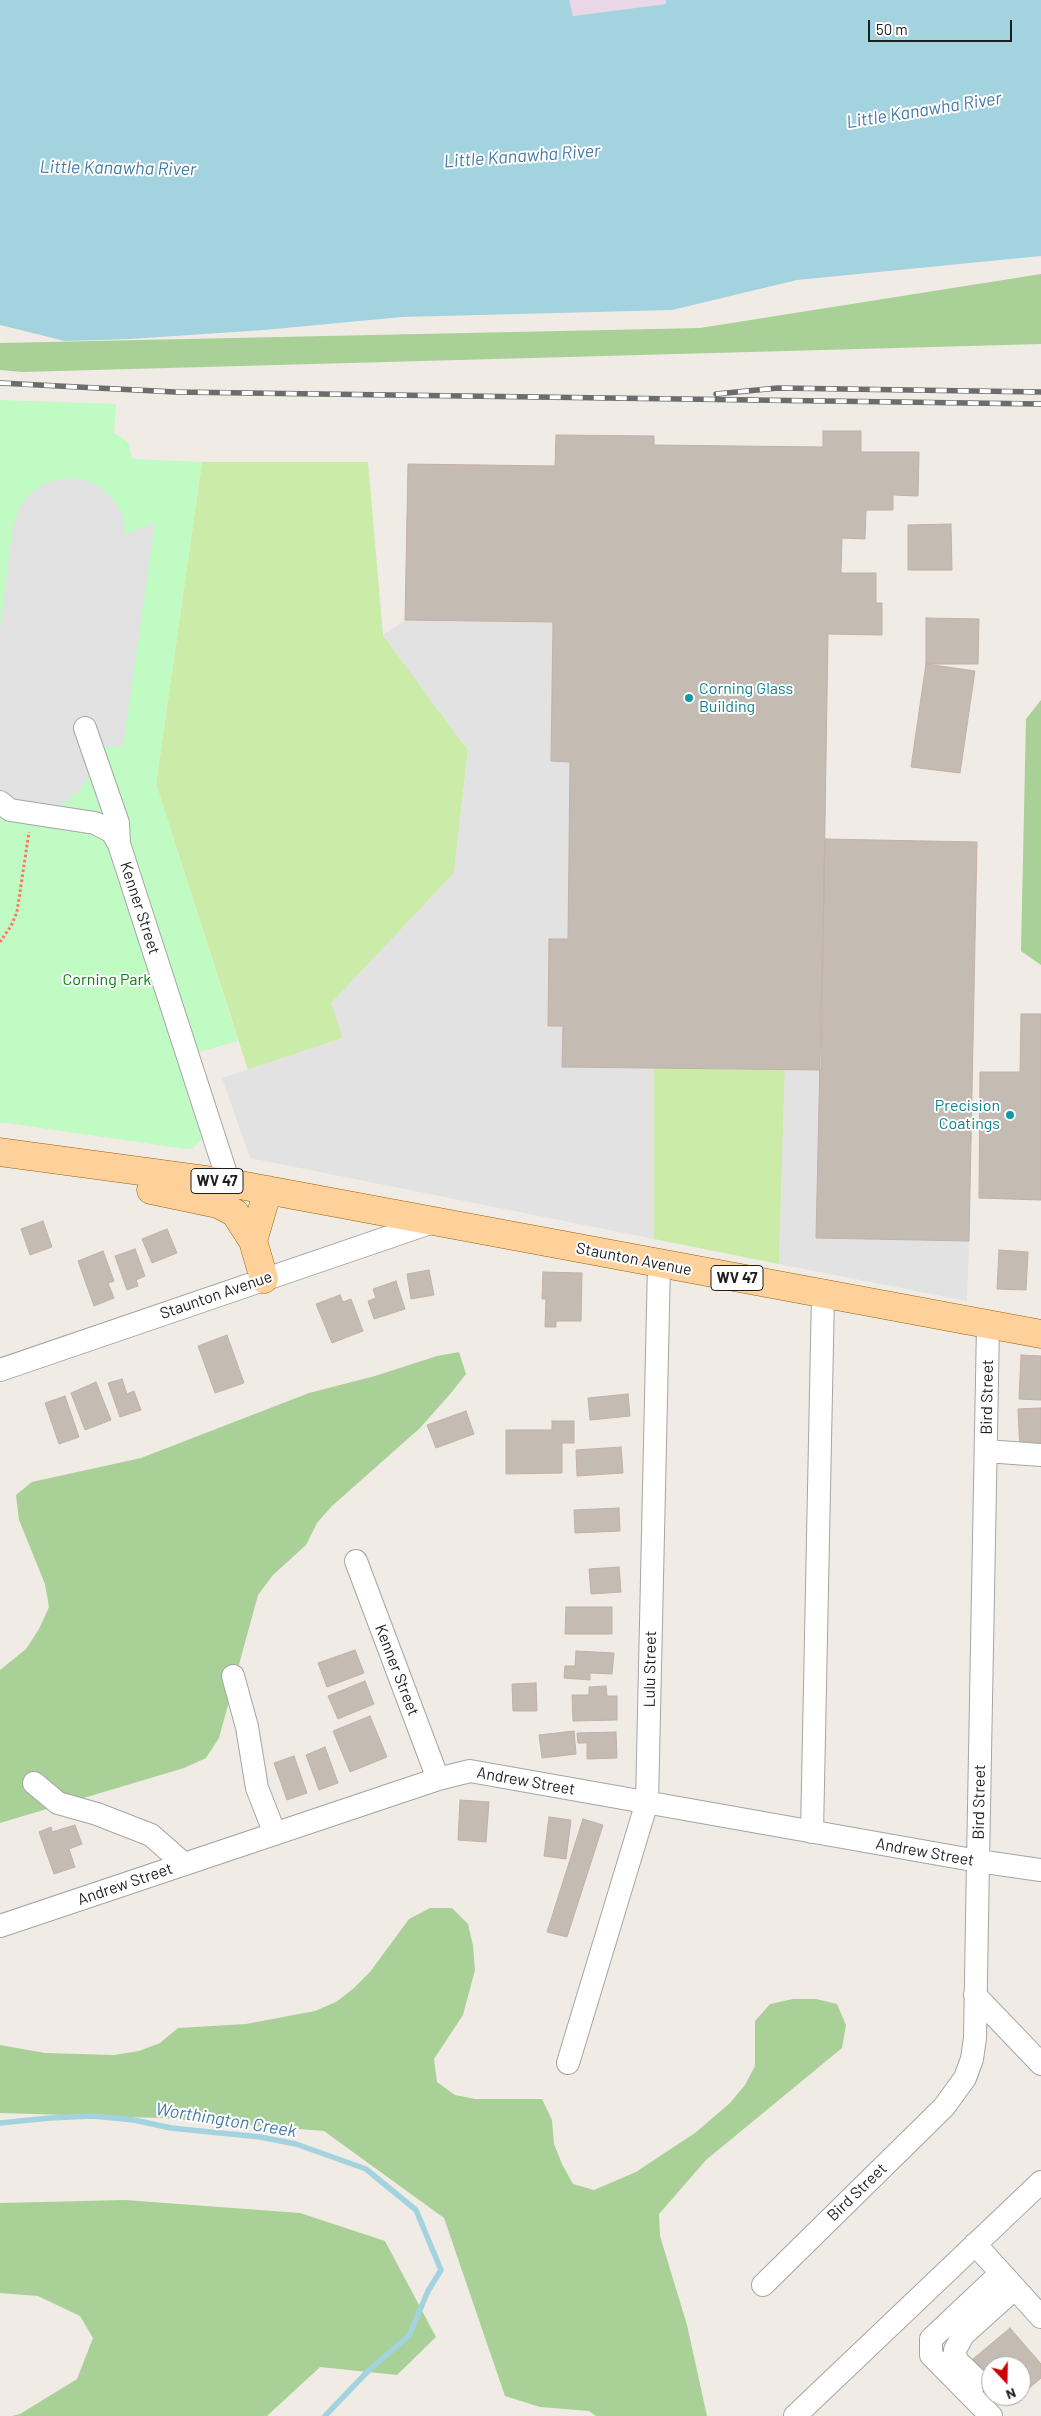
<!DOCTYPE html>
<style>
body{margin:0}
#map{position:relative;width:1041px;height:2416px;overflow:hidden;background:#f0ebe4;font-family:Barlow,sans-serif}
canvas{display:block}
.north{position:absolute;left:981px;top:2356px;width:50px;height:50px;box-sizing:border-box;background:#fff;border:1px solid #a5a5a5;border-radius:50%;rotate:159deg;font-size:14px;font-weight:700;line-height:20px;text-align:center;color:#1e1e1e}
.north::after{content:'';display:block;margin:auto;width:18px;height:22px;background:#cc0005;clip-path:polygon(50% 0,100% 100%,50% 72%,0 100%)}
.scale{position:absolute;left:868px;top:20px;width:144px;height:22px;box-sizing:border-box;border:2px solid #1e1e1e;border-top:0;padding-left:6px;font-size:15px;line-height:18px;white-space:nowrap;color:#1e1e1e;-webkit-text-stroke:4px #fff;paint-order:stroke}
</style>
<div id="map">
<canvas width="1041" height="2416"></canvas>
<div class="north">N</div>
<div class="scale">50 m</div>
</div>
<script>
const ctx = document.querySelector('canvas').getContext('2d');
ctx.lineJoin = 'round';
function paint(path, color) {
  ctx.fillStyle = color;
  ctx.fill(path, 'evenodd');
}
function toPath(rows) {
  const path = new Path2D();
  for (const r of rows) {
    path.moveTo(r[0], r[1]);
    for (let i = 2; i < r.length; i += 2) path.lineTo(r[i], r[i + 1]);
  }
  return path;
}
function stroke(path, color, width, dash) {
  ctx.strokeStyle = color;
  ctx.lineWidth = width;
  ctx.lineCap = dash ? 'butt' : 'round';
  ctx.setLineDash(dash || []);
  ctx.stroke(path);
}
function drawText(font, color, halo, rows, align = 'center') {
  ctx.font = font + ' Barlow,sans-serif';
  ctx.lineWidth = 4;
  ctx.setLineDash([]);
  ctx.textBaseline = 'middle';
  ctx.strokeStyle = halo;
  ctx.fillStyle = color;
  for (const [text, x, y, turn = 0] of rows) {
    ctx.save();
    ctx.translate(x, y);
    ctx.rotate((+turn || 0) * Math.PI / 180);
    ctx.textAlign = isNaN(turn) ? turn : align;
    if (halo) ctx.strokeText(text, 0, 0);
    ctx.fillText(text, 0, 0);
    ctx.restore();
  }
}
paint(toPath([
 [569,0,666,0,666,4,572,16]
]), '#e9d6e6');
paint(toPath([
 [202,462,368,462,383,635,468,750,454,873,332,1003,343,1038,248,1070,156,784],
 [654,1068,785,1070,779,1264,654,1239]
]), '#cbeca8');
paint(toPath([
 [1041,274,1041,344,22,372,0,370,0,343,700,328],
 [1041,700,1041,965,1021,951,1026,719],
 [459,1352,466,1374,451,1393,420,1428,332,1506,317,1523,306,1545,273,1575,258,1595,219,1738,206,1758,184,1768,0,1823,0,1670,26,1649,39,1629,49,1607,45,1584,19,1520,16,1495,32,1482,141,1458,309,1393,375,1376,437,1356],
 [430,1908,452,1908,468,1924,473,1946,475,1970,463,2015,434,2059,437,2082,455,2095,475,2099,542,2099,552,2120,554,2144,562,2164,573,2184,594,2190,636,2172,654,2160,695,2133,730,2103,745,2085,755,2066,755,2021,770,2004,793,1999,816,1999,837,2004,846,2025,842,2048,706,2160,659,2214,660,2236,687,2325,707,2416,596,2416,589,2411,540,2407,505,2396,444,2218,324,2131,162,2118,0,2113,0,2045,45,2053,114,2055,139,2051,160,2043,178,2028,246,2024,315,2011,336,2002,354,1988,370,1972,409,1919],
 [125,2200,300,2213,385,2241,436,2337,397,2375,320,2367,267,2416,12,2416,20,2414,77,2379,93,2338,80,2316,38,2296,0,2293,0,2203]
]), '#a9d097');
paint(toPath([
 [0,400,116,404,114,433,128,442,132,459,202,462,156,784,238,1041,181,1057,202,1128,202,1139,193,1148,186,1149,0,1122]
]), '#bffbc2');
paint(toPath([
 [64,478,83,479,100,487,114,500,123,516,125,535,155,522,123,747,94,746,90,773,81,789,68,801,51,808,0,796,0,629,13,526,19,508,30,493,46,483],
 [405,620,553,622,551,761,570,762,568,939,549,939,548,1026,563,1026,562,1067,654,1068,654,1239,250,1158,222,1078,343,1038,331,1003,454,873,468,750,383,635],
 [785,1070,821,1070,816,1238,969,1241,967,1301,779,1264]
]), '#e2e2e2');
paint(toPath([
 [0,0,569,0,573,16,666,4,666,0,1041,0,1041,256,797,280,672,310,402,317,264,330,130,339,65,341,0,325]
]), '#a3d3df');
stroke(toPath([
 [0,2123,50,2118,92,2116,134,2120,171,2128,260,2137,296,2144,366,2169,416,2210,441,2270,428,2291,409,2336,369,2370,325,2416]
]), '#a3d3df', 5.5);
const building = toPath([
 [823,431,861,431,861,452,919,452,918,496,893,495,893,510,866,510,865,539,842,538,841,573,876,573,876,603,882,603,882,635,828,634,821,1070,562,1067,563,1026,548,1026,549,939,568,939,570,762,551,761,553,622,405,620,408,464,555,466,556,435,654,436,654,445,823,447,823,431],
 [951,524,952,570,908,570,908,525,951,524],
 [926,618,979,619,978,664,926,664,926,618],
 [926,664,975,671,960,773,911,767,926,664],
 [825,839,977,842,969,1241,816,1238,825,839],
 [1021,1014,1041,1014,1041,1200,979,1198,980,1072,1020,1072,1021,1014],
 [43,1221,52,1247,30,1255,21,1229,43,1221],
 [167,1229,177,1253,152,1263,142,1239,167,1229],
 [135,1249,145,1276,136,1280,138,1286,127,1290,115,1256,135,1249],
 [999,1250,1028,1252,1026,1290,997,1289,999,1250],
 [103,1251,114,1281,108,1283,114,1298,94,1306,78,1261,103,1251],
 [429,1270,434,1295,411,1299,407,1274,429,1270],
 [543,1272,582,1273,581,1321,556,1321,556,1327,545,1327,546,1299,542,1299,543,1272],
 [396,1281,405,1309,374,1319,368,1301,376,1298,373,1289,396,1281],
 [340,1295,343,1302,351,1299,363,1331,332,1343,316,1304,340,1295],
 [227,1335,244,1383,215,1393,198,1346,227,1335],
 [1021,1355,1041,1356,1041,1400,1019,1399,1021,1355],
 [122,1379,127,1394,134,1391,141,1410,120,1417,108,1383,122,1379],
 [96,1382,111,1420,85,1430,71,1393,96,1382],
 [628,1394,630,1416,590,1420,588,1398,628,1394],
 [65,1396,79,1437,59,1444,45,1403,65,1396],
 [1041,1408,1041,1449,1020,1451,1018,1409,1041,1408],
 [466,1411,474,1434,436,1448,427,1425,466,1411],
 [552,1421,574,1421,574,1443,562,1443,562,1473,506,1474,506,1430,552,1430,552,1421],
 [621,1447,623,1473,577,1476,576,1450,621,1447],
 [619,1508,620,1531,575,1533,574,1510,619,1508],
 [619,1567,621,1592,591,1594,589,1569,619,1567],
 [566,1607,612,1607,612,1634,565,1634,566,1607],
 [355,1650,364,1673,327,1687,318,1663,355,1650],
 [576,1651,614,1653,612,1674,590,1673,590,1680,564,1678,565,1666,575,1666,576,1651],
 [365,1681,374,1704,338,1719,328,1696,365,1681],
 [536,1683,537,1711,513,1711,512,1684,536,1683],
 [606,1686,607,1696,617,1696,617,1720,573,1721,572,1695,589,1695,589,1687,606,1686],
 [370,1716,387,1757,350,1772,333,1731,370,1716],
 [574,1731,576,1754,542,1758,539,1735,574,1731],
 [616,1732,617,1758,587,1759,587,1743,578,1743,577,1733,616,1732],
 [325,1747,338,1783,319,1790,306,1755,325,1747],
 [294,1756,307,1793,287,1800,274,1763,294,1756],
 [460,1800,489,1802,486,1842,458,1840,460,1800],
 [549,1817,571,1820,566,1859,544,1856,549,1817],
 [583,1819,603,1825,567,1937,547,1932,583,1819],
 [75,1825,82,1844,69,1849,75,1867,54,1874,39,1832,51,1827,52,1832,75,1825],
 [1010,2328,1041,2364,1041,2378,1021,2395,1021,2366,991,2366,991,2380,973,2359,1010,2328],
 [991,2383,991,2396,996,2396,991,2401,983,2391,991,2383]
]);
paint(building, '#c4bbb3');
stroke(building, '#c2b1a6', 1);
stroke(toPath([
 [985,2388,991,2395]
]), '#c6c2bc', 22, [22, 11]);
const minor = toPath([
 [85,728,118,823,119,844],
 [0,802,10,810,95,823,112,832,119,844,229,1183],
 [0,1370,433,1222],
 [986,1451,1041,1455],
 [356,1561,438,1779],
 [233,1676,247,1727,257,1788,275,1834],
 [34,1783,58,1803,97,1814,151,1835,184,1864],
 [812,1832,823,1294],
 [0,1926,438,1779,470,1771,978,1861,1041,1870],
 [975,1995,1041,2064],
 [568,2063,647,1802,659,1264],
 [975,2244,1041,2317],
 [763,2285,944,2107,965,2078,972,2059,975,2038,978,1861,988,1325],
 [978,2381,956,2360,955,2350,963,2335,1015,2288],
 [795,2416,1041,2182],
 [991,2416,931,2355,931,2339,1001,2273]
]);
const major = toPath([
 [0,1152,229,1183,1041,1334],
 [151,1190,218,1204,235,1213,253,1241,264,1279],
 [253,1241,268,1190]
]);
stroke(minor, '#a5a5a5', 24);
stroke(major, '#986200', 29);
stroke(toPath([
 [0,942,11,926,17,912,29,832]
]), '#ff7266', 3, [2.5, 2.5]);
stroke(minor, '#fff', 22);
stroke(major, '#ffd19a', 28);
const rail = toPath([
 [0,383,175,392,1041,404],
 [716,394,778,388,1041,392]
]);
stroke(rail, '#6c6c6c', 5.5);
stroke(rail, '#fff', 4, [11]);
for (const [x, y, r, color] of [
 [689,698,5,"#0f9aa8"],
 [1010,1115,5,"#0f9aa8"]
]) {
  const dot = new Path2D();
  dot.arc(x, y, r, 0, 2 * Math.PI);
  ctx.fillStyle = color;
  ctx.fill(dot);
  stroke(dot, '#fff', 2);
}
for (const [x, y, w] of [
 [217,1181,52],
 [737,1278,52]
]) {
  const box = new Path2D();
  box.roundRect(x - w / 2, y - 12.5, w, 25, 4);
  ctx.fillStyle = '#fff';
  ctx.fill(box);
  stroke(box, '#1e1e1e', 1);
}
drawText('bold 15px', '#1e1e1e', null, [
 ["WV 47",217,1181],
 ["WV 47",737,1278]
]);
drawText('16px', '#0d838f', '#fff', [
 ["Corning Glass",699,689],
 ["Building",699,707],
 ["Precision",1000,1106,"right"],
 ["Coatings",1000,1124,"right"]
], 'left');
drawText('16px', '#1e1e1e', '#fff', [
 ["Kenner Street",140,908,72],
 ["Staunton Avenue",634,1259,11],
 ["Staunton Avenue",216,1295,-19],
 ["Bird Street",987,1397,-89],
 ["Lulu Street",650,1669,-89],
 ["Kenner Street",397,1670,69],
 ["Andrew Street",526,1781,10],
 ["Bird Street",979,1802,-89],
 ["Andrew Street",925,1852,10],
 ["Andrew Street",125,1884,-19],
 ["Bird Street",857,2192,-44]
]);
drawText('16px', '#08810f', '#fff', [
 ["Corning Park",107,980]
]);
drawText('italic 18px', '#447aa9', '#fff', [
 ["Little Kanawha River",924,110,-9],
 ["Little Kanawha River",522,156,-4],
 ["Little Kanawha River",118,168,1],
 ["Worthington Creek",226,2120,9]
]);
</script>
